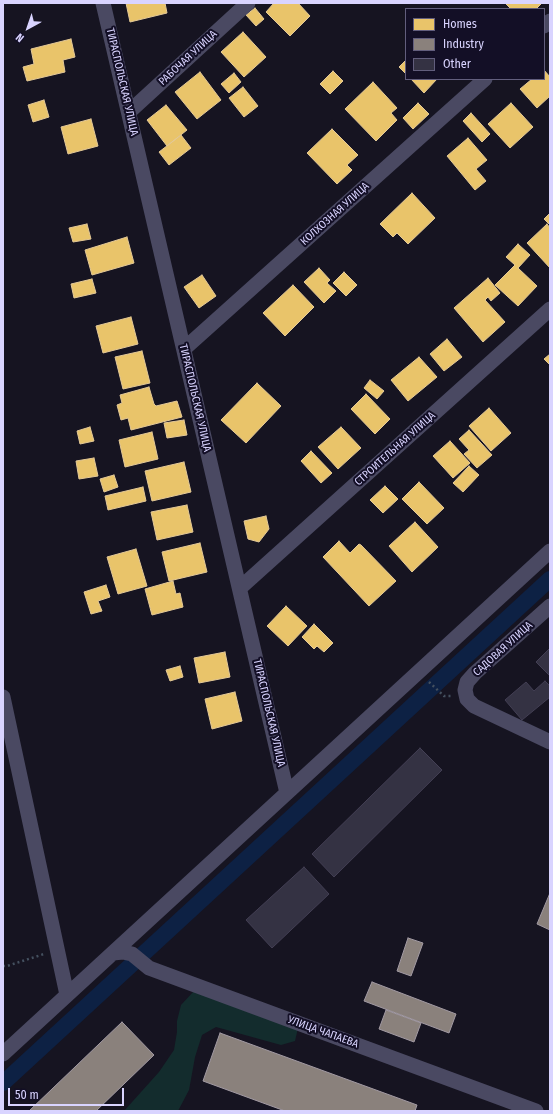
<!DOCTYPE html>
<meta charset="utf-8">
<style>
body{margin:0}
#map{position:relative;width:553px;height:1114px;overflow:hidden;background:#161421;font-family:"Fira Sans Condensed",sans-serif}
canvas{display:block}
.frame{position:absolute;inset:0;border:4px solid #d9d4ff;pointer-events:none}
.legend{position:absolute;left:405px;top:8px;width:140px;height:72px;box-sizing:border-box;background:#130f26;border:1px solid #625e7d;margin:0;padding:5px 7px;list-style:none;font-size:12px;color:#d9d4ff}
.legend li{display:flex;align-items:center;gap:8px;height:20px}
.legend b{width:20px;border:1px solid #625e7d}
.north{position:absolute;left:8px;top:8px;width:40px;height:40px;-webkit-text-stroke:3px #130f26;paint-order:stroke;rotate:220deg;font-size:11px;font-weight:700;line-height:16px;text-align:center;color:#d9d4ff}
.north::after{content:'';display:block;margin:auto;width:14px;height:18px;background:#d9d4ff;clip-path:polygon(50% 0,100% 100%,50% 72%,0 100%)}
.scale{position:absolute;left:8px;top:1088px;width:116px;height:18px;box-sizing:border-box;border:2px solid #d9d4ff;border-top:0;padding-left:5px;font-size:12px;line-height:14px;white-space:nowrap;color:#d9d4ff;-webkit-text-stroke:3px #130f26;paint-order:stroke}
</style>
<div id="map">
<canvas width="553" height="1114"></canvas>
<div class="frame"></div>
<ul class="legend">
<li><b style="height:11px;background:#e9c46a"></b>Homes</li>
<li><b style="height:11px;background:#8a817c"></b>Industry</li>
<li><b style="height:11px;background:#343243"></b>Other</li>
</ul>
<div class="north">N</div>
<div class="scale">50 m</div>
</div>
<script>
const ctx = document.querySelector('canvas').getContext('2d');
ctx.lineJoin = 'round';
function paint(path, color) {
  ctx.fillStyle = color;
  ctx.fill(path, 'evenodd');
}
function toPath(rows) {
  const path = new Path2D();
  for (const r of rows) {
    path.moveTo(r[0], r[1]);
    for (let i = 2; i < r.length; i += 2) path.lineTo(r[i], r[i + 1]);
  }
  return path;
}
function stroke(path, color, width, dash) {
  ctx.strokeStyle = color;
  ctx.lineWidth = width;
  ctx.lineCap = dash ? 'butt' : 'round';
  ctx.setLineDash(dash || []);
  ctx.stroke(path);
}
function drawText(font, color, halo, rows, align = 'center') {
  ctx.font = font + ' "Fira Sans Condensed",sans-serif';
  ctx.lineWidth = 4;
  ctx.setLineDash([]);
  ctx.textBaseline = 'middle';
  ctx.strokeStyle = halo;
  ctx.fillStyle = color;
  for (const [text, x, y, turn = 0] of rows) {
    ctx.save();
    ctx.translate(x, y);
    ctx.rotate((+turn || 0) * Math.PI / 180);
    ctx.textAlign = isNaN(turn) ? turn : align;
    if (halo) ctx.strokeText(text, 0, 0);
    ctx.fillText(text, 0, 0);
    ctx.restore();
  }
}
paint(toPath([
 [194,991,298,1028,295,1041,281,1045,216,1027,202,1035,195,1057,189,1090,178,1111,124,1111,159,1072,174,1050,177,1032,177,1021,181,1005]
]), '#132c2d');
const homes = toPath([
 [126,3,165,3,167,13,130,22,126,3],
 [274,3,298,3,310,16,290,36,266,12,274,3],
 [505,3,542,3,536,9,511,9,505,3],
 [255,8,264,19,256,26,246,15,255,8],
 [243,32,266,57,244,77,221,52,243,32],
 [71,39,75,57,63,60,65,72,27,81,23,67,34,64,31,49,71,39],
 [406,60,406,74,399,67,406,60],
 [544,70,550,77,550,96,537,108,520,89,532,79,544,79,544,70],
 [333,71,343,81,330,94,320,84,333,71],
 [200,72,221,100,197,119,175,92,200,72],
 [234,73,241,82,229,93,221,84,234,73],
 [411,79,437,79,424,93,411,79],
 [373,82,397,108,391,113,397,120,376,141,345,109,373,82],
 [243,87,258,106,244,117,229,98,243,87],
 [44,100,49,117,33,122,28,105,44,100],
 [418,103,429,114,413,129,403,118,418,103],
 [511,103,533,127,510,148,488,124,511,103],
 [166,105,187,130,167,146,147,120,166,105],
 [471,113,490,134,482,142,463,121,471,113],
 [91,119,98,146,68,154,61,127,91,119],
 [332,129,358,155,347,165,352,170,337,184,307,153,332,129],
 [181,135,191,148,169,165,159,152,181,135],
 [468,138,487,160,476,169,486,181,475,190,447,156,468,138],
 [412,193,435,218,408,244,397,233,393,237,380,224,412,193],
 [550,213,550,225,544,219,550,213],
 [87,224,91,239,73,242,69,228,87,224],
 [547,224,550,228,550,268,527,243,547,224],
 [127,237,134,263,92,275,85,250,127,237],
 [518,244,530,255,518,268,537,286,518,306,495,285,515,265,506,257,518,244],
 [319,268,330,280,327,283,336,291,324,303,304,282,319,268],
 [344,272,357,285,346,296,333,283,344,272],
 [202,275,216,296,199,308,184,287,202,275],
 [488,278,500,293,491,301,488,297,485,300,505,322,483,342,454,308,488,278],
 [92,279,96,293,74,298,71,284,92,279],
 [293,285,314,307,285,336,263,313,293,285],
 [131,317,138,344,103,353,96,326,131,317],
 [447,339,462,357,444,371,430,354,447,339],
 [142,351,150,383,123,389,115,357,142,351],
 [550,354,550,365,544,359,550,354],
 [419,357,437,377,408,401,391,380,419,357],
 [370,380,384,391,377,399,364,388,370,380],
 [257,383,281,406,246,443,221,420,257,383],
 [149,387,154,404,156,406,177,401,182,417,131,430,128,418,121,420,117,405,122,403,120,395,149,387],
 [366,394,390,419,375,434,351,409,366,394],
 [489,408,511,433,491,451,469,426,489,408],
 [184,420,187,435,167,438,164,423,184,420],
 [90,427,94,441,80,444,77,431,90,427],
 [341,427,361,448,338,469,318,447,341,427],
 [469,430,492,455,477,468,464,454,469,450,459,439,469,430],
 [152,432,158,459,125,467,119,440,152,432],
 [450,441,470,463,453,478,433,456,450,441],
 [311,451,332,473,321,483,301,461,311,451],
 [94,458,98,476,79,479,76,461,94,458],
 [184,462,191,492,152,501,145,471,184,462],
 [469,466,479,475,463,492,453,483,469,466],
 [114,475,118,487,104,492,100,479,114,475],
 [419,482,444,508,427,524,402,499,419,482],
 [385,486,398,499,383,513,370,500,385,486],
 [143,487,146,501,108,510,105,496,143,487],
 [187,505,193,532,157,540,151,512,187,505],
 [266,516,269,529,259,542,248,539,244,521,266,516],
 [415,522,438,547,412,572,389,546,415,522],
 [339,541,350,553,359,544,361,545,396,581,369,606,323,557,339,541],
 [200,543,207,572,169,581,162,552,200,543],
 [136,549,147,586,118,594,107,557,136,549],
 [173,581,176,594,180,593,183,607,152,615,145,589,173,581],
 [106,585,110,597,98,601,102,611,91,614,84,592,106,585],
 [286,606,307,626,288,646,267,626,286,606],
 [314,624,333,643,324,652,317,646,314,649,302,637,314,624],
 [225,652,230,677,199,683,194,658,225,652],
 [180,666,183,677,170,681,166,670,180,666],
 [235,692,242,721,212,729,205,699,235,692]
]);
paint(homes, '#e9c46a');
stroke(homes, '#e4c997', 1);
const industry = toPath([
 [550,893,550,930,537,924,550,893],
 [408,938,423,943,411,976,397,971,408,938],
 [372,982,456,1014,449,1033,364,1001,372,982],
 [386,1010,421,1023,414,1042,379,1029,386,1010],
 [122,1022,154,1055,96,1111,29,1111,122,1022],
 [220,1033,417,1105,415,1111,285,1111,203,1081,220,1033]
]);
paint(industry, '#8a817c');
stroke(industry, '#a29aa3', 1);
stroke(toPath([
 [3,1083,550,579]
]), '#0d2144', 16);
const building = toPath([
 [550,648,550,676,536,662,550,648],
 [545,681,550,686,550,697,522,720,505,700,526,682,534,691,545,681],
 [420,748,442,770,334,877,312,854,420,748],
 [304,867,329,894,272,948,246,920,304,867]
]);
paint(building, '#343243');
stroke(building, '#433f54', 1);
stroke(toPath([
 [429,682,444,696,451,696],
 [3,966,7,966,44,954]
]), '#44505f', 2.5, [2, 3]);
stroke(toPath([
 [103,3,287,793],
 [544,26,550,21],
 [129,112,248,3],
 [184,349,485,79],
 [240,588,550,309],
 [550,606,475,673,467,682,465,690,467,699,474,706,550,742],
 [3,697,67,995],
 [113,953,123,952,132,954,149,968,536,1111],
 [3,1054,550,551]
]), '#4a4962', 15);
drawText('11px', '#d9d4ff', '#130f26', [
 ["РАБОЧАЯ УЛИЦА",188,58,-43],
 ["ТИРАСПОЛЬСКАЯ УЛИЦА",122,82,77],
 ["КОЛХОЗНАЯ УЛИЦА",335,214,-42],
 ["ТИРАСПОЛЬСКАЯ УЛИЦА",195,398,77],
 ["СТРОИТЕЛЬНАЯ УЛИЦА",395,449,-42],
 ["САДОВАЯ УЛИЦА",503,649,-42],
 ["ТИРАСПОЛЬСКАЯ УЛИЦА",269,713,77],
 ["УЛИЦА ЧАПАЕВА",323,1032,20]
]);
</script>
